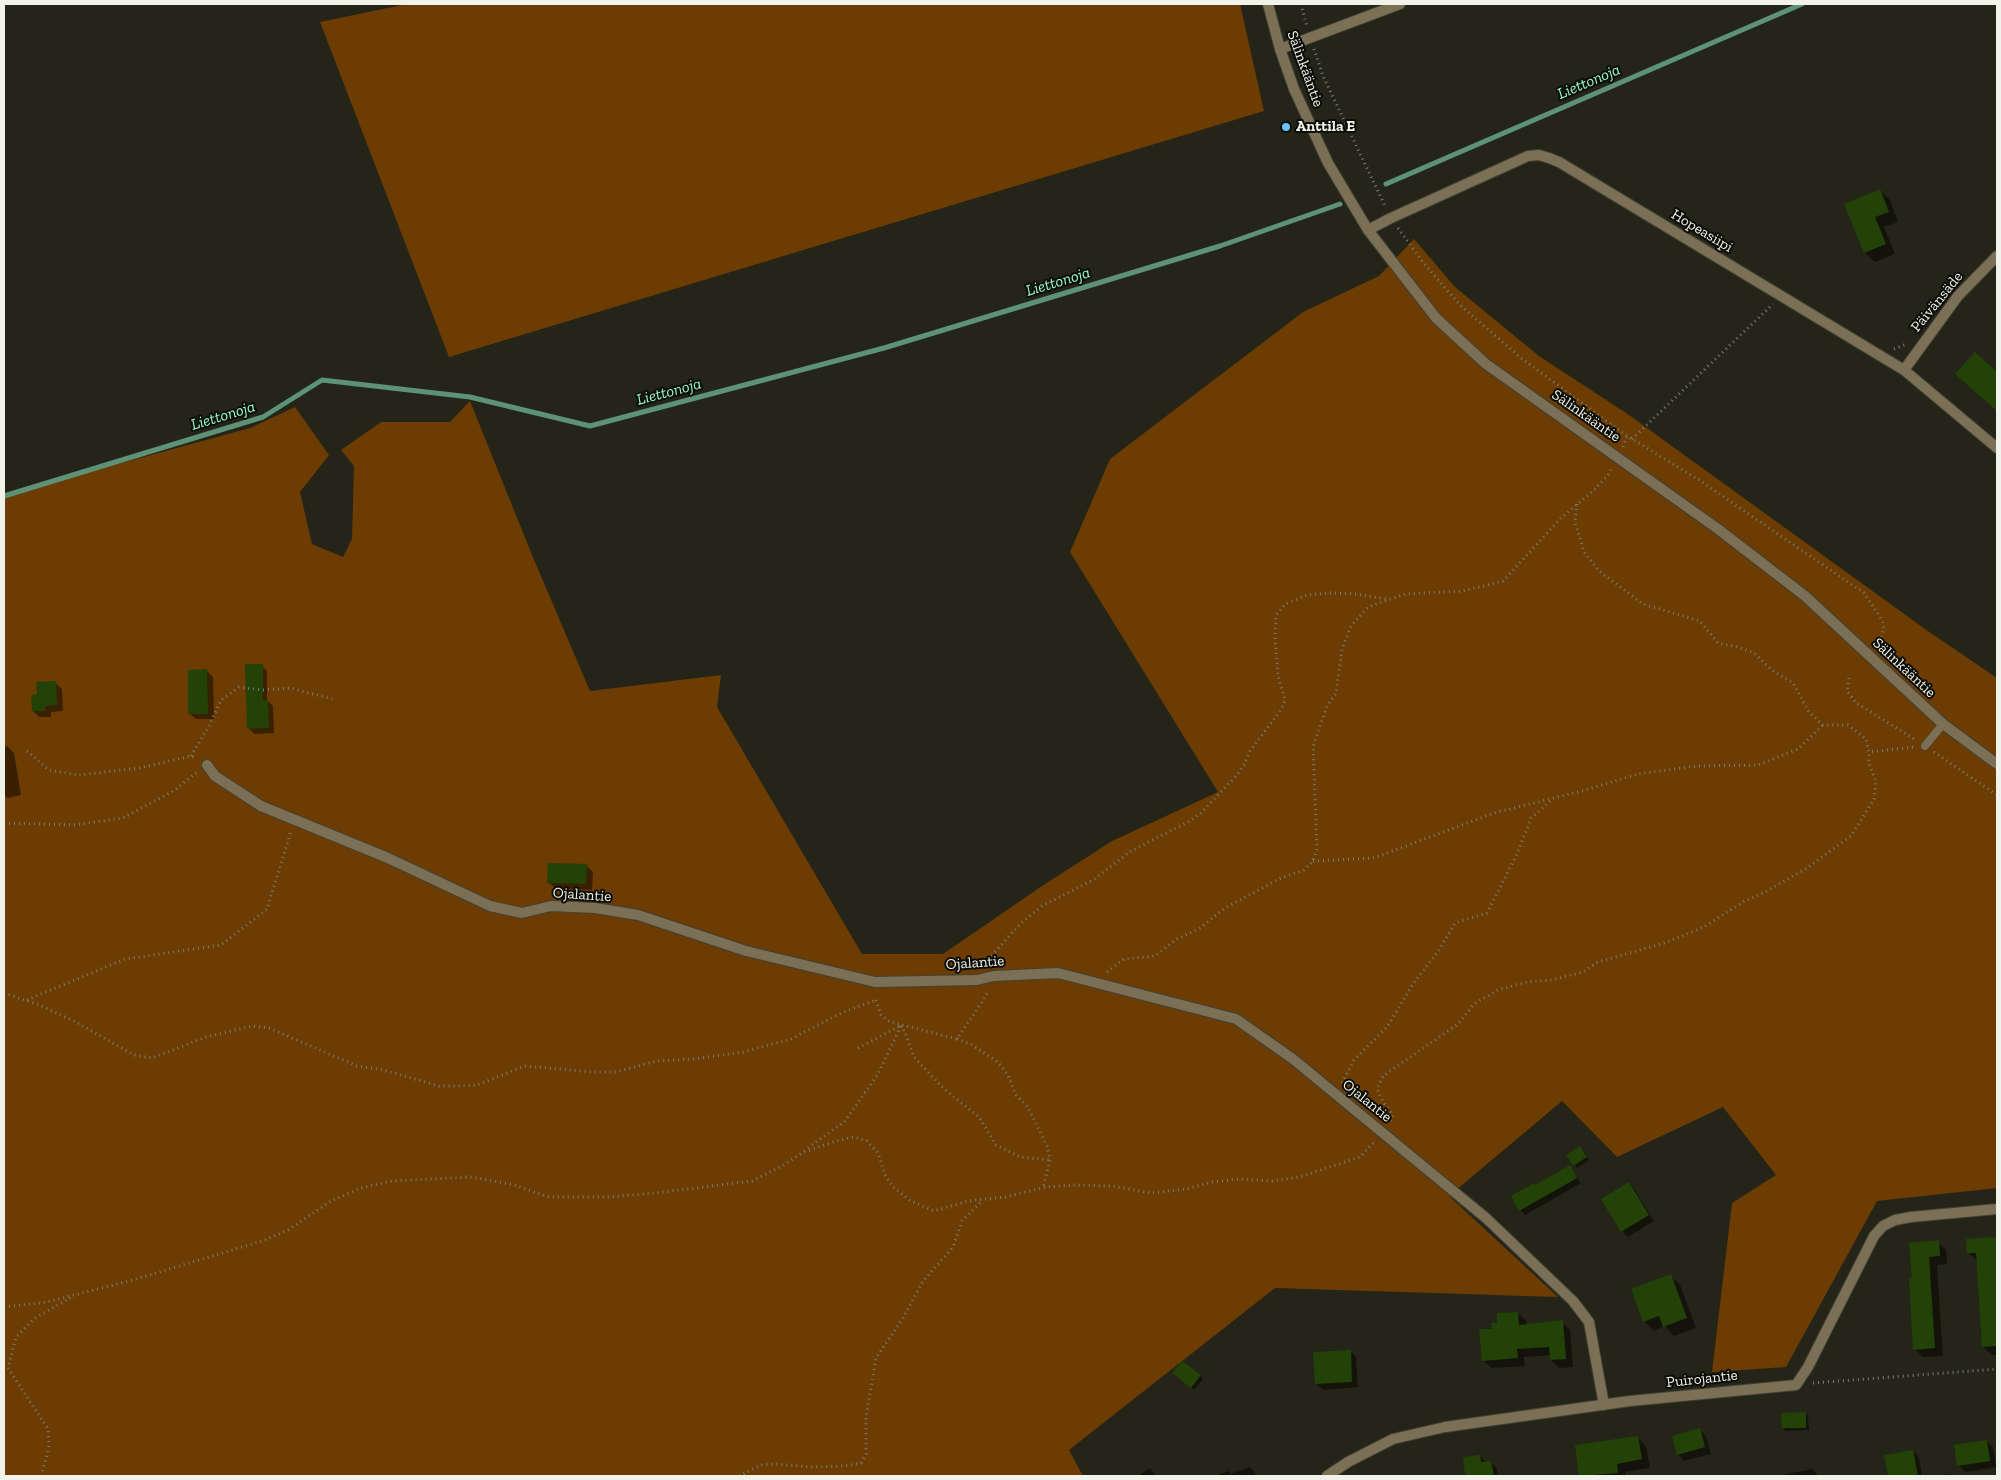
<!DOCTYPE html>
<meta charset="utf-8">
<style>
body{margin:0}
#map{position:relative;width:2001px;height:1480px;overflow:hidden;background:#242518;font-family:"Zilla Slab",serif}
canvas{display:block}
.frame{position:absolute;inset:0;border:5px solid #f1f2e9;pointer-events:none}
</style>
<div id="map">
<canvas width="2001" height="1480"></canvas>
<div class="frame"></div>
</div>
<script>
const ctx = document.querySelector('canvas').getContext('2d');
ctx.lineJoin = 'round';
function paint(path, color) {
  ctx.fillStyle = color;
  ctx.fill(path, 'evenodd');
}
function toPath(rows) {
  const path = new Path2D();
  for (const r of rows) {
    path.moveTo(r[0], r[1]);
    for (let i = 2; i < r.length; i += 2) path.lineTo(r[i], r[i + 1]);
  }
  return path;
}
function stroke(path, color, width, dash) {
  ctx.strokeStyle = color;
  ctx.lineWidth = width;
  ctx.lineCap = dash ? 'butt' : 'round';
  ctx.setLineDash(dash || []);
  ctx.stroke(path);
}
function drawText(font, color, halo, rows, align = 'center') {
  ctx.font = font + ' "Zilla Slab",serif';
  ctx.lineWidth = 4;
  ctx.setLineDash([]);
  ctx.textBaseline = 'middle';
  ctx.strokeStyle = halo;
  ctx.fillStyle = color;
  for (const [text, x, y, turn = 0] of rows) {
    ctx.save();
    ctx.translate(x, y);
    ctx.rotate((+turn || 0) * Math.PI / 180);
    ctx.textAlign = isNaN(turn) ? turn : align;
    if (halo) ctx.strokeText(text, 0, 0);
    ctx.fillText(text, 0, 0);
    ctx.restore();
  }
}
paint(toPath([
 [407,4,1240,4,1264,111,449,357,320,22],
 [1414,239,1455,287,1539,356,1629,415,1925,629,1997,678,1997,1188,1877,1201,1786,1367,1712,1372,1732,1203,1776,1175,1723,1107,1617,1157,1562,1101,1449,1196,1558,1297,1275,1288,1069,1450,1083,1476,4,1476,4,495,250,428,295,407,329,455,300,492,312,544,343,557,352,539,354,466,341,450,381,422,450,422,470,401,532,555,590,691,721,675,717,707,862,954,943,954,1042,886,1112,841,1218,792,1070,552,1110,459,1303,312,1379,276]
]), '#6c3c02');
paint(toPath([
 [1880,191,1890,200,1898,222,1884,227,1895,254,1875,262,1865,253],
 [262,666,267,671,267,700,273,706,274,733,254,734,249,728],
 [207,671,213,677,214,719,196,719,189,713],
 [55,683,62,689,63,711,51,712,51,717,39,717,33,711,38,696],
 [7,746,14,753,21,795,7,798,4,794,4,747],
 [586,865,593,872,592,890,555,888,548,882],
 [1583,1150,1589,1160,1577,1168,1568,1155],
 [1569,1167,1581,1183,1525,1215,1520,1210,1536,1187],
 [1629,1184,1635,1190,1654,1221,1628,1237,1622,1231],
 [1996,1238,1997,1240,1997,1355,1992,1355,1983,1347,1978,1261,1968,1253],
 [1938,1242,1946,1250,1947,1264,1937,1265,1943,1356,1923,1357,1915,1349,1913,1279],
 [1670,1275,1680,1285,1696,1328,1674,1336,1665,1326,1654,1331,1644,1321],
 [1518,1313,1526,1321,1526,1325,1562,1322,1570,1330,1573,1367,1559,1368,1551,1360,1551,1355,1524,1357,1525,1366,1491,1368,1483,1360,1493,1330],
 [1350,1351,1356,1357,1358,1387,1323,1390,1316,1384],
 [1177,1376,1200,1376,1203,1379,1194,1390],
 [1806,1413,1808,1416,1809,1430,1786,1431,1783,1428],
 [1700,1430,1706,1436,1711,1454,1684,1461,1678,1454],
 [1637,1437,1646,1446,1650,1468,1625,1472,1626,1476,1580,1476,1577,1446],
 [1986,1441,1993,1447,1996,1467,1965,1472,1959,1466],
 [1913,1451,1919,1458,1922,1476,1889,1476,1886,1456],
 [1480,1456,1487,1463,1491,1462,1497,1469,1498,1476,1467,1476,1464,1458],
 [1250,1467,1257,1476,1217,1476,1217,1475,1228,1471,1231,1474],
 [1150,1468,1156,1476,1137,1476],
 [1812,1469,1819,1476,1781,1476,1781,1475],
 [1950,1474,1952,1476,1937,1476]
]), '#0007');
stroke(toPath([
 [1386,184,1802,4],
 [4,496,263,417,322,380,470,397,590,426,884,348,1220,246,1340,204]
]), '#5e9277', 5);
paint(toPath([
 [1880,189,1889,212,1875,217,1886,244,1864,253,1844,204],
 [1975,352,1997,372,1997,411,1955,374],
 [245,664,263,664,263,700,268,700,269,728,247,729],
 [207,669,208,714,188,714,188,670],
 [56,681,57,705,45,706,45,711,32,711,31,695,37,694,36,682],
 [548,863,587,864,586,884,547,883],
 [1580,1146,1587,1157,1573,1166,1566,1155],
 [1570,1165,1577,1178,1519,1211,1511,1196,1534,1183,1535,1185],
 [1629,1182,1649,1215,1621,1232,1601,1199],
 [1996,1237,1997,1346,1982,1347,1976,1253,1967,1253,1966,1239],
 [1939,1240,1940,1256,1929,1257,1935,1348,1913,1350,1909,1278,1912,1278,1909,1243],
 [1671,1274,1687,1318,1663,1327,1659,1316,1643,1322,1631,1289],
 [1518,1312,1519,1325,1563,1320,1566,1359,1550,1360,1549,1347,1517,1349,1518,1358,1482,1361,1479,1329,1492,1329,1491,1323,1497,1323,1497,1313],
 [1351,1350,1352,1382,1315,1384,1313,1352],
 [1182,1361,1201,1375,1191,1388,1172,1373],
 [1806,1412,1806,1428,1782,1428,1781,1413],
 [1700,1428,1705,1447,1677,1455,1672,1436],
 [1638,1436,1642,1459,1617,1464,1618,1473,1579,1476,1575,1445],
 [1987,1440,1990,1461,1957,1466,1954,1445],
 [1913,1450,1918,1476,1888,1476,1884,1455],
 [1480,1455,1481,1462,1491,1461,1494,1476,1465,1476,1463,1457]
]), '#224208');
const service = toPath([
 [1925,746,1943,724]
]);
const minor = toPath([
 [1280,49,1400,4],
 [1368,230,1391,218,1528,156,1539,155,1549,158,1559,162,1904,370,1997,448],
 [1904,370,1958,296,1997,256],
 [207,765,215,776,261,806,388,858,490,906,522,913,551,906,595,908,638,915,746,951,875,982,977,980,994,976,1058,973,1236,1019,1293,1059,1486,1218,1573,1301,1589,1322,1604,1405],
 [1327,1476,1348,1462,1393,1439,1445,1427,1630,1401,1796,1385,1808,1367,1874,1236,1883,1226,1895,1220,1911,1217,1997,1209]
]);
const tertiary = toPath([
 [1268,4,1280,49,1294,89,1328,163,1368,230,1436,318,1486,364,1718,529,1805,596,1943,724,1997,764]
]);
stroke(service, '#414235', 9);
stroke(minor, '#414235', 12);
stroke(tertiary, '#414235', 12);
stroke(toPath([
 [1301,4,1307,27],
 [1314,49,1323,76,1386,208],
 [1398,228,1422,261,1460,305,1521,358,1627,436,1699,480,1864,593,1882,620,1884,628,1881,638],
 [1894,349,1906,344],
 [1632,439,1773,304],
 [1623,447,1627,436],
 [1577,504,1575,522,1584,552,1599,571,1643,604,1700,621,1718,643,1738,647,1754,653,1772,670,1793,683,1809,712,1823,725,1848,725,1866,739,1869,752,1915,747],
 [1849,678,1847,691,1856,703,1916,740],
 [27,751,49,770,78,775,140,768,191,756,197,758],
 [1934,752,1997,795],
 [191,756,209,726,221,700,239,687,263,690,290,688,332,699],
 [4,823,74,825,123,818,175,790,197,772],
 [1313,861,1374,858,1494,813,1582,791,1638,774,1697,766,1758,765,1798,749,1823,725],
 [986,964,993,954,1020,924,1042,906,1093,880,1131,851,1190,821,1201,813,1237,775,1244,765,1250,751,1281,710,1285,700,1278,676,1275,637,1276,615,1285,604,1307,595,1331,593,1355,594,1386,599],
 [1107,972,1124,959,1155,956,1177,939,1200,928,1225,908,1281,878,1304,870,1313,861,1317,849,1313,747,1327,706,1336,693,1342,649,1351,626,1368,607,1405,594,1463,591,1503,581,1561,518,1595,489,1608,475,1612,468],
 [4,993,39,1005,74,1021,134,1055,152,1058,206,1037,253,1026,269,1028,357,1066,383,1070,439,1086,457,1086,477,1085,525,1066,592,1072,616,1072,657,1061,694,1059,743,1052,791,1039,839,1014,876,1000],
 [27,1000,125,959,221,945,267,909,291,831],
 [876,1000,881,1015,889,1021,901,1025],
 [902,1025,914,1057,942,1087,979,1117,996,1145,1020,1157,1050,1160],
 [957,1039,972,1045,998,1062,1008,1075,1016,1095,1028,1107,1047,1146,1050,1160,1043,1188],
 [858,1048,902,1025,957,1039,984,999,988,991],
 [1342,1083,1354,1060,1387,1027,1413,984,1439,950,1455,923,1487,913,1518,852,1531,818,1553,799],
 [1390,1121,1393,1115,1383,1102,1377,1089,1383,1076,1458,1024,1474,1004,1498,990,1527,982,1552,980,1583,972,1598,962,1664,943,1702,928,1743,902,1765,892,1807,868,1851,836,1874,799,1876,781,1869,764,1869,752],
 [804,1151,845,1121,878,1074,901,1026],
 [4,1307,47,1302,133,1280,262,1241,288,1230,331,1201,361,1188,392,1181,472,1177,514,1185,549,1197,611,1197,655,1193,752,1181,782,1166,802,1153,836,1141,854,1137,867,1141,878,1153,885,1175,893,1187,911,1201,934,1211,968,1201,1006,1197,1046,1187,1075,1185,1112,1186,1152,1193,1186,1189,1213,1182,1240,1179,1272,1181,1300,1177,1360,1157,1374,1142],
 [1813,1383,1997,1369],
 [41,1476,49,1448,48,1429,8,1368,16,1337,35,1318,74,1296],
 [739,1476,761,1465,774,1464,812,1467,845,1466,861,1463,866,1454,866,1417,876,1358,903,1318,923,1281,953,1247,962,1221,983,1200]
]), '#7b7c71', 3, [1, 4]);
stroke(service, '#7b6f55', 8);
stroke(minor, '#7b6f55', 10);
stroke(tertiary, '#7b6f55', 10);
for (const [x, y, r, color] of [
 [1286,127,5,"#68c4f0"]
]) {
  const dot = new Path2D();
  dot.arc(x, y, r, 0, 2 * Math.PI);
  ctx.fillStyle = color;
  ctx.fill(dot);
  stroke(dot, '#0d0d08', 2);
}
drawText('15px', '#f1f2e9', '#0d0d08', [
 ["Sälinkääntie",1305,69,70],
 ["Hopeasiipi",1702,231,31],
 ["Päivänsäde",1937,302,-51],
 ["Sälinkääntie",1586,416,35],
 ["Sälinkääntie",1904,668,43],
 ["Ojalantie",582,895,4],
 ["Ojalantie",975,963,-4],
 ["Ojalantie",1367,1101,39],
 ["Puirojantie",1702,1379,-6]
]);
drawText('bold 15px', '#f1f2e9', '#0d0d08', [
 ["Anttila E",1296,127]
], 'left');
drawText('italic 16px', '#99fec7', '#0d0d08', [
 ["Liettonoja",1589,82,-23],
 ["Liettonoja",1058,282,-17],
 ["Liettonoja",669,392,-15],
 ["Liettonoja",223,416,-17]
]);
</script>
